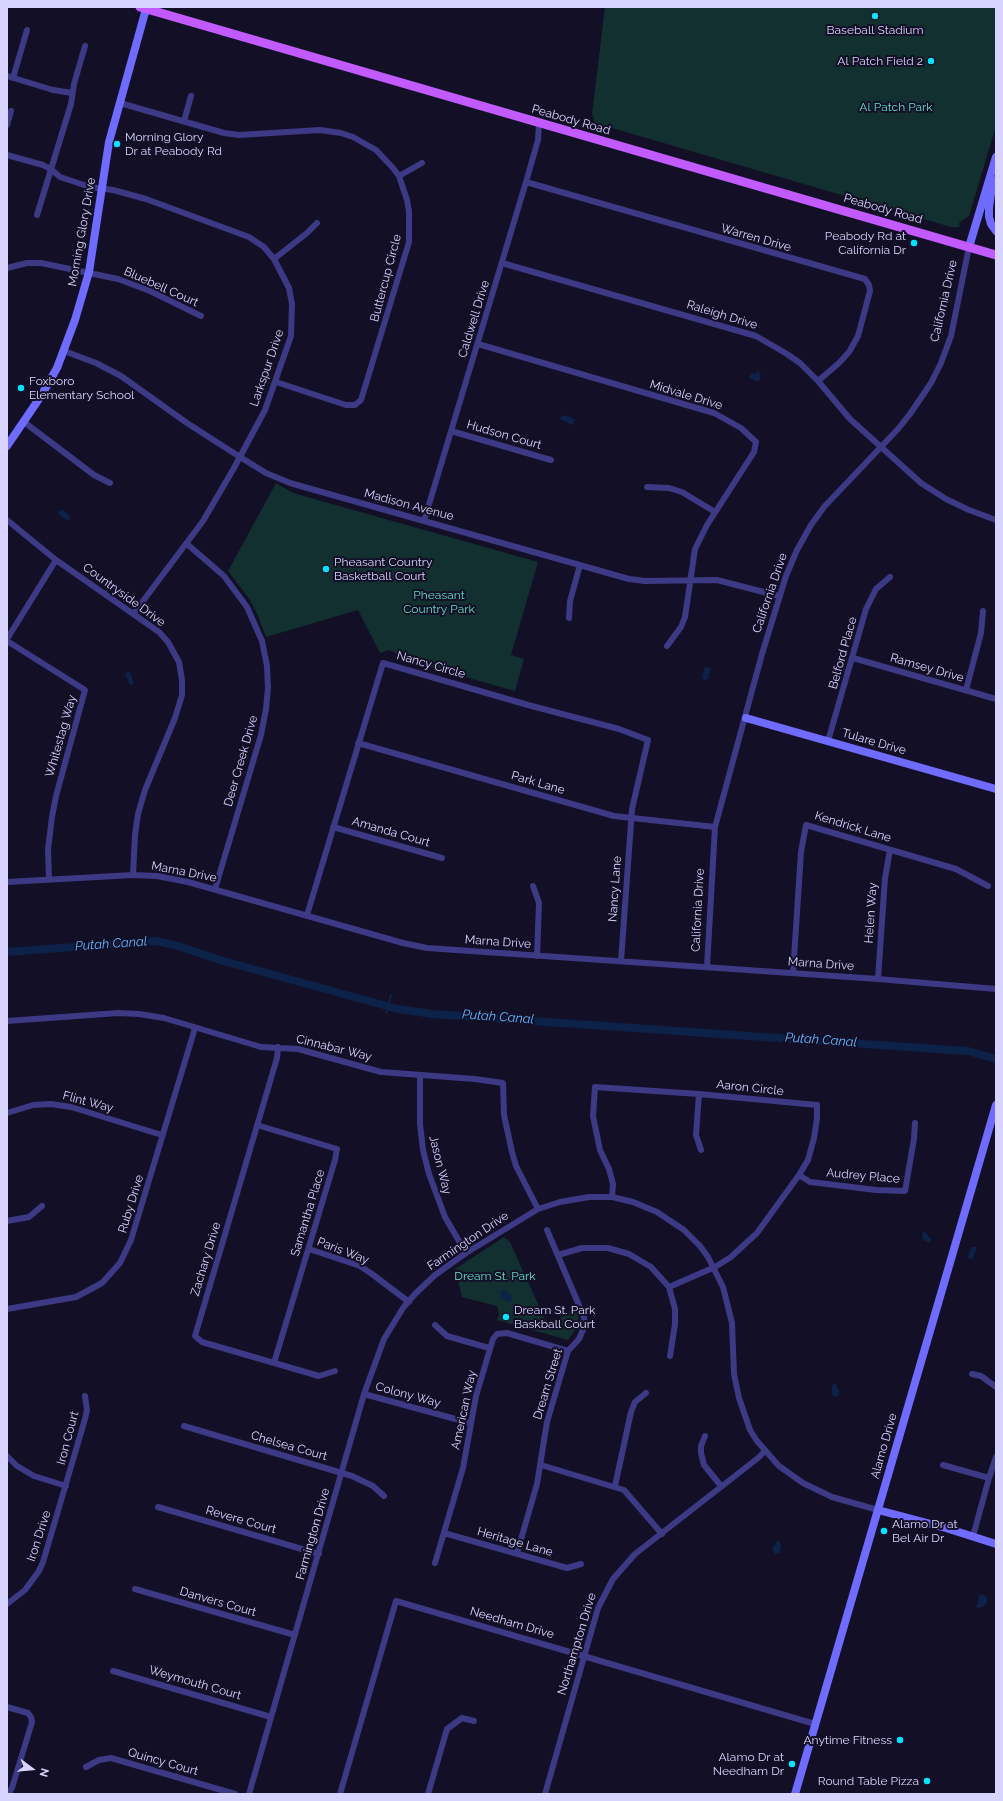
<!DOCTYPE html>
<style>
body{margin:0}
#map{position:relative;width:1003px;height:1801px;overflow:hidden;background:#130f26;font-family:Raleway,sans-serif}
canvas{display:block}
.frame{position:absolute;inset:0;border:8px solid #d9d4ff;pointer-events:none}
.north{position:absolute;left:12px;top:1749px;width:40px;height:40px;-webkit-text-stroke:3px #130f26;paint-order:stroke;rotate:106deg;font-size:11px;font-weight:700;line-height:16px;text-align:center;color:#d9d4ff}
.north::after{content:'';display:block;margin:auto;width:14px;height:18px;background:#d9d4ff;clip-path:polygon(50% 0,100% 100%,50% 72%,0 100%)}
</style>
<div id="map">
<canvas width="1003" height="1801"></canvas>
<div class="frame"></div>
<div class="north">N</div>
</div>
<script>
const ctx = document.querySelector('canvas').getContext('2d');
ctx.lineJoin = 'round';
function paint(path, color) {
  ctx.fillStyle = color;
  ctx.fill(path, 'evenodd');
}
function toPath(rows) {
  const path = new Path2D();
  for (const r of rows) {
    path.moveTo(r[0], r[1]);
    for (let i = 2; i < r.length; i += 2) path.lineTo(r[i], r[i + 1]);
  }
  return path;
}
function stroke(path, color, width, dash) {
  ctx.strokeStyle = color;
  ctx.lineWidth = width;
  ctx.lineCap = dash ? 'butt' : 'round';
  ctx.setLineDash(dash || []);
  ctx.stroke(path);
}
function drawText(font, color, halo, rows, align = 'center') {
  ctx.font = font + ' Raleway,sans-serif';
  ctx.lineWidth = 4;
  ctx.setLineDash([]);
  ctx.textBaseline = 'middle';
  ctx.strokeStyle = halo;
  ctx.fillStyle = color;
  for (const [text, x, y, turn = 0] of rows) {
    ctx.save();
    ctx.translate(x, y);
    ctx.rotate((+turn || 0) * Math.PI / 180);
    ctx.textAlign = isNaN(turn) ? turn : align;
    if (halo) ctx.strokeText(text, 0, 0);
    ctx.fillText(text, 0, 0);
    ctx.restore();
  }
}
paint(toPath([
 [605,7,996,7,996,126,969,216,959,223,960,227,951,227,595,123,592,114],
 [276,483,293,493,538,562,511,655,524,659,515,691,402,659,394,652,389,650,380,653,358,610,266,637,258,616,250,600,228,571],
 [504,1237,510,1242,547,1324,577,1310,579,1321,576,1329,568,1340,497,1320,499,1314,497,1306,462,1297,455,1269]
]), '#12302f');
paint(toPath([
 [757,371,761,374,759,382,749,378,751,373,756,374],
 [562,415,573,418,575,420,572,425,560,419],
 [63,510,70,516,68,521,58,514,59,511],
 [705,667,711,668,708,679,704,680,702,678],
 [130,672,134,684,130,685,125,673],
 [923,1232,925,1232,931,1239,930,1243,922,1239],
 [972,1247,976,1247,976,1250,973,1258,970,1259,968,1258,969,1252],
 [503,1289,507,1291,508,1294,511,1295,512,1299,509,1302,501,1297,500,1292],
 [834,1384,836,1384,839,1391,839,1395,835,1397,832,1394,832,1385],
 [777,1541,780,1541,781,1548,779,1553,775,1554,772,1549],
 [981,1594,986,1596,987,1602,984,1606,978,1608,976,1607,979,1600,978,1597]
]), '#0c2248');
stroke(toPath([
 [386,1013,391,995]
]), '#0c2248', 2);
stroke(toPath([
 [7,952,155,941,175,945,223,961,398,1009,432,1014,951,1050,968,1051,996,1059]
]), '#0c2248', 8);
stroke(toPath([
 [7,76,53,90,72,93],
 [13,78,27,30],
 [120,103,224,133,239,135,320,130,341,133,353,137,376,150,393,168,399,176,407,200,409,211,409,242,361,400,355,405,346,405,276,382],
 [184,121,191,96],
 [7,125,11,111],
 [7,155,43,165,52,170,60,177,90,187,113,190,146,199,249,237,264,247,274,259,289,288,292,304,291,336,265,410,234,468,203,521,134,613],
 [399,176,422,163],
 [526,182,865,279,869,285,870,291,858,336,849,352,839,363,818,381],
 [37,215,71,104,74,84,85,46],
 [274,259,307,233,317,223],
 [502,263,756,336,787,354,800,363,818,381,850,419,921,483,946,499,969,510,996,520],
 [7,268,27,263,41,263,118,279,150,291,201,316],
 [478,344,714,413,741,428,756,442,754,452,707,525,695,549,685,617,681,627,667,646],
 [64,351,96,363,121,376,187,423,240,457,266,473,290,483,629,579,645,581,717,580,779,596],
 [24,422,94,475,110,483],
 [451,431,551,460],
 [647,487,669,488,682,492,715,512],
 [7,520,56,560,159,632,168,642,179,662,182,680,182,695,175,718,145,790,138,814,135,835,133,875],
 [424,521,526,182,538,140,539,123],
 [187,544,224,576,247,607,262,641,267,666,268,688,266,709,261,735,215,889],
 [569,618,570,601,580,565],
 [7,639,56,560],
 [7,641,85,690,56,796,52,817,48,849,49,879],
 [853,658,996,699],
 [966,690,981,633,983,611],
 [828,741,866,609,876,589,890,577],
 [358,743,614,816,715,827],
 [333,827,442,858],
 [7,882,133,875,157,876,188,882,403,943,427,948,878,979,996,989],
 [533,886,539,903,537,956],
 [307,915,383,663,528,705,619,729,648,740,632,809,621,961],
 [707,967,715,827,762,654,786,576,797,550,811,525,824,507,898,429,910,414,931,383,941,363,951,336,969,247],
 [793,973,801,852,806,825,956,869,988,886],
 [878,979,885,878,890,850],
 [7,1021,118,1013,139,1014,164,1018,261,1047,298,1049,381,1072,475,1079,503,1083,504,1115,512,1152,516,1166,538,1209],
 [278,1047,277,1058,195,1336,202,1342,319,1376,335,1371],
 [420,1075,420,1124,423,1150,429,1174,445,1217,466,1253],
 [699,1094,696,1135,701,1150],
 [7,1113,33,1105,51,1104,71,1107,162,1135],
 [257,1125,337,1149,335,1160,274,1363],
 [799,1175,810,1182,819,1183,876,1190,905,1191,914,1139,915,1123],
 [612,1197,613,1184,609,1169,600,1150,593,1116,595,1087,699,1094,817,1105,817,1118,814,1138,808,1160,799,1175,757,1233,731,1257,715,1267,669,1287],
 [7,1221,29,1217,42,1206],
 [309,1249,360,1266,372,1274,409,1302],
 [558,1255,582,1248,608,1248,629,1254,651,1267,669,1287,675,1309,675,1324,670,1356],
 [7,1309,76,1297,102,1283,120,1263,131,1240,195,1028],
 [435,1325,447,1336,489,1348],
 [972,1374,981,1376,996,1387],
 [364,1394,470,1423],
 [184,1426,352,1476,373,1486,384,1496],
 [705,1436,701,1446,701,1453,704,1465,721,1486],
 [7,1456,17,1466,34,1476,66,1486],
 [541,1465,624,1490,662,1534],
 [943,1465,989,1478],
 [615,1486,631,1412,635,1402,646,1393],
 [158,1507,319,1554],
 [444,1533,567,1568,581,1564],
 [973,1536,989,1478,996,1457],
 [517,1553,537,1484,547,1422,568,1351,579,1339,585,1325,584,1317,547,1230],
 [435,1563,463,1468,476,1396,493,1339,497,1334,507,1333,568,1351],
 [135,1589,295,1635],
 [7,1604,25,1590,39,1571,43,1562,85,1419,87,1410,85,1396],
 [113,1671,271,1717],
 [7,1707,28,1713,31,1717,32,1722,12,1788,8,1794],
 [86,1767,99,1760,111,1758,235,1794],
 [249,1794,364,1394,384,1339,403,1308,415,1294,435,1275,466,1253,538,1209,560,1202,589,1197,612,1197,633,1202,657,1212,684,1230,700,1246,708,1257,723,1287,732,1323,734,1374,739,1398,750,1430,757,1441,779,1466,803,1483,832,1497,878,1510],
 [340,1794,396,1601,815,1724],
 [428,1794,447,1729,462,1718,474,1721],
 [545,1794,598,1608,613,1579,635,1554,758,1458,765,1451]
]), '#3d3a85', 6);
stroke(toPath([
 [993,180,989,208,989,217,991,224,996,231],
 [969,247,996,157],
 [7,446,41,396,57,368,75,320,89,272,109,142,146,9],
 [746,718,996,789],
 [878,1510,946,1528,996,1544],
 [795,1794,996,1105]
]), '#6f6bff', 8);
stroke(toPath([
 [140,7,996,255]
]), '#c25bff', 9);
for (const [x, y, r, color] of [
 [875,16,4,"#00e5ff"],
 [931,61,4,"#00e5ff"],
 [117,144,4,"#00e5ff"],
 [914,243,4,"#00e5ff"],
 [21,388,4,"#00e5ff"],
 [326,569,4,"#00e5ff"],
 [506,1317,4,"#00e5ff"],
 [884,1531,4,"#00e5ff"],
 [900,1740,4,"#00e5ff"],
 [792,1764,4,"#00e5ff"],
 [927,1781,4,"#00e5ff"]
]) {
  const dot = new Path2D();
  dot.arc(x, y, r, 0, 2 * Math.PI);
  ctx.fillStyle = color;
  ctx.fill(dot);
  stroke(dot, '#130f26', 1.5);
}
drawText('12px', '#d9d4ff', '#130f26', [
 ["Baseball Stadium",875,30,"center"],
 ["Al Patch Field 2",923,61],
 ["Morning Glory",125,137,"left"],
 ["Dr at Peabody Rd",125,151,"left"],
 ["Peabody Rd at",906,236],
 ["California Dr",906,250],
 ["Foxboro",29,381,"left"],
 ["Elementary School",29,395,"left"],
 ["Pheasant Country",334,562,"left"],
 ["Basketball Court",334,576,"left"],
 ["Dream St. Park",514,1310,"left"],
 ["Baskball Court",514,1324,"left"],
 ["Alamo Dr at",892,1524,"left"],
 ["Bel Air Dr",892,1538,"left"],
 ["Anytime Fitness",892,1740],
 ["Alamo Dr at",784,1757],
 ["Needham Dr",784,1771],
 ["Round Table Pizza",919,1781]
], 'right');
drawText('12px', '#5fe0c0', '#130f26', [
 ["Al Patch Park",896,107],
 ["Pheasant",439,595],
 ["Country Park",439,609],
 ["Dream St. Park",495,1276]
]);
drawText('12px', '#d9d4ff', '#130f26', [
 ["Peabody Road",571,120,16],
 ["Peabody Road",883,209,16],
 ["Morning Glory Drive",82,232,-80],
 ["Warren Drive",756,238,16],
 ["Buttercup Circle",386,278,-75],
 ["Bluebell Court",161,287,24],
 ["California Drive",944,301,-77],
 ["Raleigh Drive",722,315,17],
 ["Caldwell Drive",474,319,-73],
 ["Larkspur Drive",267,368,-71],
 ["Midvale Drive",686,395,17],
 ["Hudson Court",504,435,16],
 ["Madison Avenue",409,505,15],
 ["California Drive",770,593,-71],
 ["Countryside Drive",124,595,36],
 ["Belford Place",843,653,-74],
 ["Nancy Circle",431,665,16],
 ["Ramsey Drive",927,668,16],
 ["Whitestag Way",61,736,-74],
 ["Tulare Drive",874,742,16],
 ["Deer Creek Drive",241,761,-74],
 ["Park Lane",538,783,16],
 ["Kendrick Lane",853,827,17],
 ["Amanda Court",391,832,16],
 ["Marna Drive",184,872,11],
 ["Nancy Lane",615,889,-86],
 ["California Drive",698,910,-87],
 ["Helen Way",871,913,-86],
 ["Marna Drive",498,942,4],
 ["Marna Drive",821,964,4],
 ["Cinnabar Way",334,1048,14],
 ["Aaron Circle",750,1088,6],
 ["Flint Way",88,1102,15],
 ["Jason Way",440,1165,76],
 ["Audrey Place",863,1176,5],
 ["Ruby Drive",131,1204,-73],
 ["Samantha Place",308,1213,-73],
 ["Farmington Drive",468,1241,-34],
 ["Paris Way",343,1251,21],
 ["Zachary Drive",206,1259,-73],
 ["Dream Street",548,1384,-73],
 ["Colony Way",408,1395,15],
 ["American Way",464,1410,-78],
 ["Iron Court",68,1438,-75],
 ["Chelsea Court",289,1446,16],
 ["Alamo Drive",884,1446,-74],
 ["Revere Court",241,1520,16],
 ["Farmington Drive",313,1534,-74],
 ["Iron Drive",39,1536,-72],
 ["Heritage Lane",515,1542,16],
 ["Danvers Court",218,1602,16],
 ["Needham Drive",512,1623,16],
 ["Northampton Drive",577,1644,-73],
 ["Weymouth Court",195,1683,16],
 ["Quincy Court",163,1762,16]
]);
drawText('italic 13px', '#62b6ff', '#130f26', [
 ["Putah Canal",111,944,-4],
 ["Putah Canal",498,1017,4],
 ["Putah Canal",821,1040,4]
]);
</script>
